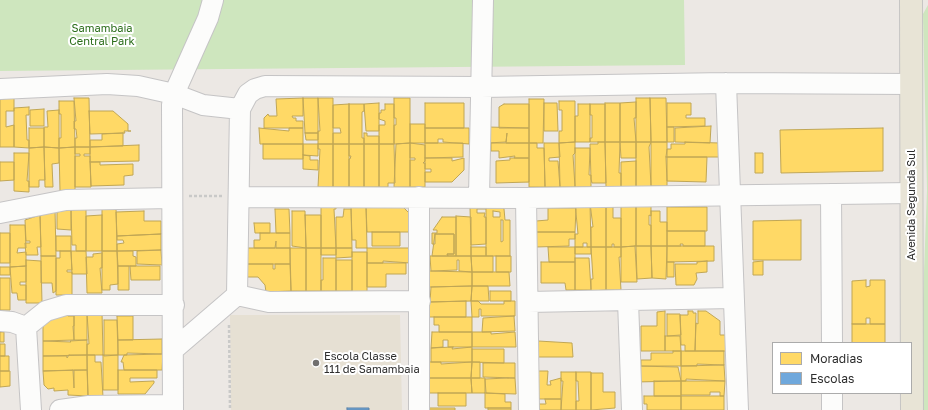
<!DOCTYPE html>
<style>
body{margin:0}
#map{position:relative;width:928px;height:410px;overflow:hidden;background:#ece8e4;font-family:"Golos Text",sans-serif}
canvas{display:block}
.legend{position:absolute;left:772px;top:342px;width:140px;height:52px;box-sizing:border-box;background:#fff;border:1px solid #ababab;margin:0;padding:5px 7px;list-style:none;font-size:12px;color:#2e2e2e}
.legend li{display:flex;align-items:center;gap:8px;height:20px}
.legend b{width:20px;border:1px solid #ababab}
</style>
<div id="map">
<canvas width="928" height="410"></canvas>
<ul class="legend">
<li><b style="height:11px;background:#ffd966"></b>Moradias</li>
<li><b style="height:11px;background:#6fa8dc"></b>Escolas</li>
</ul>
</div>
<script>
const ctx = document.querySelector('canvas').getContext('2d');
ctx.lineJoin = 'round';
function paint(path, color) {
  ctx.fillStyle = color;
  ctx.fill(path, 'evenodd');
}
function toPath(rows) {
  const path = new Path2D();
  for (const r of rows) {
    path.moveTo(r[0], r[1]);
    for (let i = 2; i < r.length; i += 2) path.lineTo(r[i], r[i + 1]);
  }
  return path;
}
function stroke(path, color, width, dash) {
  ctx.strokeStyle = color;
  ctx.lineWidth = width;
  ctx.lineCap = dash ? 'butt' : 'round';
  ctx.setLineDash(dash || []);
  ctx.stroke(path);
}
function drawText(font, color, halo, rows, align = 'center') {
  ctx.font = font + ' "Golos Text",sans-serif';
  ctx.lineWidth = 4;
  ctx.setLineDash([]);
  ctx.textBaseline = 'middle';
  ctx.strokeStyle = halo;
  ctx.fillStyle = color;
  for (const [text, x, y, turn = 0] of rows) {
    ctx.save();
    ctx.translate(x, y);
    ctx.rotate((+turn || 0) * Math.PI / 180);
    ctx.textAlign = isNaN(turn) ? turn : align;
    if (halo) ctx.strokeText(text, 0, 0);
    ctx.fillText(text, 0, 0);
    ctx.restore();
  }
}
paint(toPath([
 [230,315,400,315,402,410,231,410]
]), '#e6e0d3');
paint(toPath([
 [0,0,684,0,685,65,0,71],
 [928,5,928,410,919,410,927,190,923,14]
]), '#cee6be');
const homes = toPath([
 [14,98,14,111,6,111,6,127,14,125,14,147,0,147,0,99,14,98],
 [74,98,89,98,90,147,75,147,75,138,77,138,76,129,74,129,74,121,76,121,74,98],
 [303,98,318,98,318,133,305,133,303,98],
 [303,98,303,116,292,116,293,118,296,118,296,121,303,121,303,128,264,128,264,118,268,114,269,116,277,116,276,99,303,98],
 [318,98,333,98,333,144,318,144,318,131,320,131,318,98],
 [394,98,410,98,410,143,394,144,394,125,396,125,396,118,394,118,394,98],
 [636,98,650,98,651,142,636,142,636,98],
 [650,98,666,98,667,142,651,142,650,98],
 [529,99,544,99,543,143,529,143,529,99],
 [59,101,74,101,75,147,59,148,59,138,61,138,61,114,59,114,59,101],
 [559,101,575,101,575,142,559,143,559,131,562,131,562,110,559,110,559,101],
 [636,102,636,118,634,118,636,142,620,142,620,103,636,102],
 [379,103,379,131,366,131,364,104,379,103],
 [425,103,464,103,464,128,425,128,425,103],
 [544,103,557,103,558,131,544,131,544,103],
 [605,103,620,103,620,142,605,142,605,103],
 [667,103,691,103,691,115,686,115,686,118,705,118,705,126,667,127,667,103],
 [349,104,349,144,333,144,333,133,341,133,340,128,333,128,333,105,349,104],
 [349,104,364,104,364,111,362,112,362,138,364,138,364,144,349,144,349,104],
 [385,104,394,104,394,144,379,144,379,125,385,125,385,121,379,119,379,113,381,113,381,110,385,110,385,104],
 [504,104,529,104,529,128,499,128,499,107,504,104],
 [578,104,590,104,590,142,575,142,575,116,578,116,578,104],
 [590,104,605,104,605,142,590,142,590,138,592,138,592,115,590,115,590,104],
 [29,107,29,115,26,115,27,140,29,140,29,148,14,147,14,108,29,107],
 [44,109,44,126,30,126,30,110,44,109],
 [59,110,59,148,44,147,44,127,48,127,47,111,59,110],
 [89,111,113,111,128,124,128,131,131,131,124,131,125,133,90,134,89,111],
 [410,124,425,124,425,143,410,143,410,124],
 [711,126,710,143,675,142,675,128,711,126],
 [487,127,529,128,529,143,506,143,507,133,506,142,487,143,487,127],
 [667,127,674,127,674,142,667,142,667,127],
 [29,128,44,128,44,147,29,148,29,128],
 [259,128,289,131,289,128,303,128,303,144,260,144,259,128],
 [425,128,469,128,469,144,443,142,443,139,438,139,438,143,425,143,425,128],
 [883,128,883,171,781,173,780,130,883,128],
 [123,133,123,146,90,147,90,140,102,140,102,134,123,133],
 [305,133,318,133,318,140,306,140,305,133],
 [364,133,367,133,367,136,379,136,379,144,364,144,364,133],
 [575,142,575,153,573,155,575,187,560,187,559,143,575,142],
 [598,142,605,142,606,183,592,183,591,179,590,144,598,144,598,142],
 [605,142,620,142,619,173,621,173,621,187,606,187,605,142],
 [620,142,636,142,636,158,621,158,620,142],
 [636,142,651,142,649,147,651,186,654,187,636,187,636,142],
 [651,142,667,142,667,186,651,186,651,142],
 [685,142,720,143,719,157,666,157,667,149,671,149,671,144,685,144,685,142],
 [410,143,410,187,394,187,396,144,410,143],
 [410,143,425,145,425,161,423,163,425,163,425,187,410,187,410,160,415,160,415,158,410,158,410,143],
 [425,143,463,143,463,157,425,158,425,143],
 [491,143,529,143,529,158,514,158,515,156,499,158,499,151,491,151,491,143],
 [529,143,537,143,537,148,544,148,545,187,529,187,529,143],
 [544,143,559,143,560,157,549,158,549,161,558,161,560,187,545,187,544,143],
 [263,144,303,144,303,159,263,159,263,144],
 [303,144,318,144,318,156,303,155,303,144],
 [318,144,333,144,333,187,318,187,320,149,318,149,318,144],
 [333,144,349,144,349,187,333,187,333,144],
 [349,144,364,144,364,187,349,187,349,159,350,159,351,156,349,156,349,144],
 [364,144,379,144,379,187,364,187,364,144],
 [379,144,394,144,395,183,388,183,388,187,379,187,379,144],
 [139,145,139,161,90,162,90,147,139,145],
 [44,147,59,148,59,163,52,164,53,187,45,187,44,147],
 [44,147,45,180,39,180,39,187,29,187,29,148,44,147],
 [75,147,90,147,90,154,84,154,84,156,90,156,91,187,75,187,75,156,80,156,80,154,75,154,75,147],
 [75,147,75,191,60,191,59,148,75,147],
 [575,148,590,148,589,175,591,175,591,187,575,187,575,148],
 [14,153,29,153,27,181,29,181,29,192,14,191,14,153],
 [755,153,763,153,763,173,755,173,755,153],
 [303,155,310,156,310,160,318,160,318,170,303,169,303,155],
 [666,157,707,157,706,182,667,181,666,157],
 [425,158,452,158,452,161,464,158,464,170,452,182,425,182,425,172,431,172,431,169,425,169,425,158],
 [510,158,529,158,529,182,496,183,496,161,510,160,510,158],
 [636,161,636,187,621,187,621,162,636,161],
 [0,162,14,162,14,180,0,181,0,162],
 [90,162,100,162,100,165,133,164,133,175,124,176,124,185,91,186,90,162],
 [636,202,651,202,651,216,649,215,649,225,651,225,651,246,636,246,636,202],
 [575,203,590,203,591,247,587,247,587,243,583,243,583,247,575,247,575,234,578,234,575,203],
 [590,203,606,203,606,247,591,247,591,227,593,227,590,203],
 [606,204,613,204,613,218,621,218,621,247,614,247,614,244,612,244,612,247,606,247,606,204],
 [621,204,636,204,636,246,621,247,621,204],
 [321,205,336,205,336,209,334,209,336,248,321,248,321,205],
 [351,205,366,206,367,248,356,248,356,240,352,240,351,205],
 [366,206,402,206,409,213,409,232,367,232,366,206],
 [470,207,486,207,486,209,477,209,477,213,485,213,484,217,486,217,486,244,471,245,470,207],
 [486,207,503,207,504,209,505,220,510,220,510,256,486,256,486,207],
 [493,211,500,212,500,217,493,217,493,211],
 [501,220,503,220,503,241,501,242,501,220],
 [667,207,707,207,707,231,667,231,667,207],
 [102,208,116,208,117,251,102,251,102,208],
 [548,208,576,208,575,232,536,232,536,221,548,220,548,208],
 [55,209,56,256,41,256,40,213,55,209],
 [71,209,71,230,57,229,57,212,71,209],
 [71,209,86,209,86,251,76,251,76,245,72,245,71,209],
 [275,209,289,209,290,233,276,233,275,209],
 [344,209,351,209,352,248,336,248,336,217,343,217,344,209],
 [144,211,144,221,161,221,161,234,117,236,116,212,144,211],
 [292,211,305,211,306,248,292,246,292,211],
 [651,211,660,211,660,222,667,222,667,246,651,246,651,211],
 [40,215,41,247,37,247,38,255,26,255,25,243,30,243,30,241,26,241,25,220,40,215],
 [102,215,102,251,86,251,86,216,102,215],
 [305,215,321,215,321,248,306,248,305,215],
 [456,216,471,217,471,256,456,256,456,216],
 [442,217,456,217,456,256,448,256,447,254,454,254,454,234,435,234,435,244,432,244,432,233,437,233,437,230,433,230,442,217],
 [801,220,801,260,753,260,753,221,801,220],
 [254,223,270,223,270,233,255,233,254,223],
 [10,225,25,225,26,248,18,248,17,253,26,252,26,266,10,267,10,225],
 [667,231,705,231,705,246,683,246,683,244,680,244,681,246,667,246,667,231],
 [372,232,400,232,400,246,372,246,372,232],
 [532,232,575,232,575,239,569,239,569,246,536,247,532,232],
 [0,233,10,233,10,263,0,263,0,233],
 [260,233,290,233,290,248,276,248,276,241,275,248,254,248,254,240,260,240,260,233],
 [161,234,161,250,117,251,117,244,124,243,123,240,117,240,117,236,161,234],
 [435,234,454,234,454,254,447,254,448,256,432,256,435,234],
 [56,236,71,236,71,251,56,251,56,236],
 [635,246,637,282,621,282,621,247,635,246],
 [636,246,651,246,652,278,637,279,636,246],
 [651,246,667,246,666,279,652,278,651,246],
 [667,246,714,246,714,261,667,262,667,246],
 [471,247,486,247,486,256,471,256,471,247],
 [548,247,575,247,575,262,549,262,548,247],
 [575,247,591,247,591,254,575,254,575,247],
 [591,247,606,247,606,290,591,291,591,279,593,279,591,247],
 [606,247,621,247,621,257,619,257,621,290,606,290,606,247],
 [246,248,290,248,290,264,246,264,246,248],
 [290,248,306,248,306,291,291,291,290,248],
 [306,248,321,248,321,291,306,291,306,248],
 [321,248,336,248,336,255,321,255,321,248],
 [336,248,352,248,352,257,336,258,336,248],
 [367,248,410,248,410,263,383,261,383,263,367,263,367,248],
 [161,250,162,265,137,264,137,251,161,250],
 [60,251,71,251,72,270,67,270,67,272,72,272,72,295,56,295,56,258,60,258,60,251],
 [71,251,86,251,87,274,72,274,71,251],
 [102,251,117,251,118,284,110,285,110,290,102,290,102,251],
 [117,251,133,251,133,256,136,257,136,266,118,266,117,251],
 [352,252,367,252,367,292,352,293,352,252],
 [102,253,102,268,100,268,102,293,87,293,86,257,93,257,93,254,102,253],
 [41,256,56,256,56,291,53,293,52,283,41,283,41,256],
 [430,256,471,256,472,272,459,271,459,260,457,260,457,270,431,271,430,256],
 [471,256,493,256,493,272,472,272,471,256],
 [496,256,511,256,511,272,496,272,496,256],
 [323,258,336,258,336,291,321,291,321,280,323,280,323,258],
 [575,258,589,258,591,290,575,290,575,258],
 [26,260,41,261,42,303,26,303,26,260],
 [336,260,352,260,352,291,336,291,336,260],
 [707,261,707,272,696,273,697,279,694,285,676,285,675,264,697,264,697,262,707,261],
 [763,261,763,275,753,275,753,262,763,261],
 [541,262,575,262,575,290,566,290,565,283,541,283,541,262],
 [667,262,674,262,674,277,667,277,667,262],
 [367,263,406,263,406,274,386,274,386,287,367,287,367,263],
 [246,264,273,264,273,269,275,269,275,264,290,264,291,291,266,292,265,285,258,277,246,277,246,264],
 [26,266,26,282,20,282,20,285,26,285,26,300,18,300,17,293,12,293,10,267,26,266],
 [118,266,129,266,129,290,118,290,118,266],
 [130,266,160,266,160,280,131,280,130,266],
 [0,267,10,267,10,275,0,275,0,267],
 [428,271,472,272,472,286,428,287,428,271],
 [472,272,509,272,510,286,472,286,472,272],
 [0,278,10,278,10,310,0,310,0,278],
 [866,280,866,287,870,286,870,280,885,280,885,324,870,324,870,318,866,318,866,324,852,324,852,281,866,280],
 [472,286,488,286,489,301,471,301,472,286],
 [472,286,471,301,430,302,431,287,472,286],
 [490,291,511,291,511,301,490,301,490,291],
 [466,301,466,317,429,317,429,302,466,301],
 [471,301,478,301,481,304,504,304,504,301,515,301,515,316,481,316,481,309,479,309,479,317,472,317,471,301],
 [665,311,665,351,641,351,641,326,657,326,657,312,665,311],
 [688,311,693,311,693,313,696,313,695,351,685,351,685,345,681,345,680,315,688,315,688,311],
 [698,311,706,311,720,321,720,335,726,335,726,351,695,351,696,323,698,324,698,311],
 [102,312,103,355,87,355,87,344,89,344,87,313,102,312],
 [60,313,68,313,68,316,74,316,74,326,73,326,74,340,43,341,43,326,60,313],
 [74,313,87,313,87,340,74,340,74,313],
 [667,314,680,314,681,335,667,336,667,314],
 [117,316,133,316,133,340,118,340,117,316],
 [514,316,515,331,482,332,483,318,514,316],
 [434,317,472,317,472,332,439,332,439,325,434,325,434,317],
 [104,320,117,320,118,355,104,356,104,320],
 [852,324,885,324,885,343,852,343,852,324],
 [0,332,4,332,4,342,0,342,0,332],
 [432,332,472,332,472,347,448,347,448,340,443,340,443,347,431,348,432,332],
 [472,332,491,332,491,334,515,332,516,347,472,347,472,332],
 [665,336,680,336,681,351,665,351,665,336],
 [162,339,162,354,127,353,127,355,118,355,118,340,162,339],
 [87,340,87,355,43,356,43,341,71,342,70,341,87,340],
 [538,341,572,343,573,357,538,357,538,341],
 [0,344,5,344,5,356,0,356,0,344],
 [453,347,452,349,472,347,472,362,431,362,431,348,453,347],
 [472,349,504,349,504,363,472,362,472,349],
 [673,351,681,351,681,366,641,366,641,360,651,360,651,353,673,353,673,351],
 [681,351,724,351,724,365,697,364,697,366,681,366,681,351],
 [163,354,162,370,124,370,123,362,121,362,124,355,163,354],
 [69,355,87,355,87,370,43,371,43,356,67,356,67,358,69,355],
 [87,355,95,355,95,362,101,362,103,397,88,397,87,355],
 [103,355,118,355,118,390,103,390,103,355],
 [0,356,9,356,9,371,0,371,0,356],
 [428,362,441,362,441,364,472,362,471,378,428,378,428,362],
 [472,362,480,362,480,378,471,378,472,362],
 [483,363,515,363,515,378,483,377,483,363],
 [724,365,725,381,686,379,686,381,681,381,681,366,724,365],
 [636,366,678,367,681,381,636,382,636,366],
 [73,370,74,388,74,370,87,370,88,396,68,395,68,390,54,391,54,388,48,389,44,385,43,371,73,370],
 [118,370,157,370,157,378,130,378,130,382,154,381,154,383,145,394,118,394,118,370],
 [0,371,10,371,10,386,0,387,0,371],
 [537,371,548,371,547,385,551,385,550,381,561,378,561,399,537,399,537,371],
 [561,372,576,372,576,410,561,410,563,381,561,381,561,372],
 [576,372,591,372,591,410,576,410,576,401,579,401,578,381,576,381,576,372],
 [591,373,603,373,603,392,615,392,615,408,591,410,591,373],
 [428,378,471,378,472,393,428,393,428,378],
 [471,378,485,378,485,393,472,393,471,378],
 [508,378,515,378,516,394,486,393,485,379,508,378],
 [654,381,681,381,681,396,654,396,654,381],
 [681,381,725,381,724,396,720,396,720,392,710,392,710,395,681,395,681,381],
 [438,393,466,393,466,406,438,406,438,393],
 [485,393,505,394,505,402,511,402,511,408,485,408,485,393],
 [644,396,681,396,681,410,647,410,647,404,644,404,644,396],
 [681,396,724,396,724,410,681,410,681,396],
 [545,399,561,399,561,410,537,410,537,404,546,404,545,399],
 [428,408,455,408,455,410,428,410,428,408],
 [488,408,511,408,511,410,488,410,488,408]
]);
paint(homes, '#ffd966');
stroke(homes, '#c0a655', 1);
const schools = toPath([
 [347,408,369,408,369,410,347,410,347,408]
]);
paint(schools, '#6fa8dc');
stroke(schools, '#5c83a8', 1);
const minor = toPath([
 [726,83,738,410],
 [0,89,107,84,138,86,174,94,203,105,240,109],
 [831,194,832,343],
 [240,197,526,198,912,193],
 [479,197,483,0],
 [526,198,529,410],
 [0,213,66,200,171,198],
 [420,301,269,302,237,295,240,109,248,94,255,89,265,86,481,87,726,83,912,84],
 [628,301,632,410],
 [528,302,732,298],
 [0,321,12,322,26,327,46,311,66,305,174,305],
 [26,327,31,410],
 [173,350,237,295],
 [832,393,832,410],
 [60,410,89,406,173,405],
 [173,410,172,105,174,94,208,18,213,0],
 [419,410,419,197]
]);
const major = toPath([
 [911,0,912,410]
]);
stroke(minor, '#c5c4c5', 22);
stroke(major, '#c6c5c4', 24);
stroke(toPath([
 [189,196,222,196],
 [229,325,230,410]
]), '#c9c9c8', 2.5, [3, 2]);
stroke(minor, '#fcfcfb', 20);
stroke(major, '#e8e4d6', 22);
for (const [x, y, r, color] of [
 [316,363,4,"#706f6e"]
]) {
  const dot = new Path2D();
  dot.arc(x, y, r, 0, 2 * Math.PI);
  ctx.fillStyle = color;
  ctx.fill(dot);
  stroke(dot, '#fff', 1.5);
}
drawText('11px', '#2c6e1b', '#fff', [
 ["Samambaia",102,29],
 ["Central Park",102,42]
]);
drawText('11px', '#2e2e2e', '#fff', [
 ["Avenida Segunda Sul",912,205,-90]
]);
drawText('11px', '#2e2e2e', '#fff', [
 ["Escola Classe",324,357],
 ["111 de Samambaia",324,370]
], 'left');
</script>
